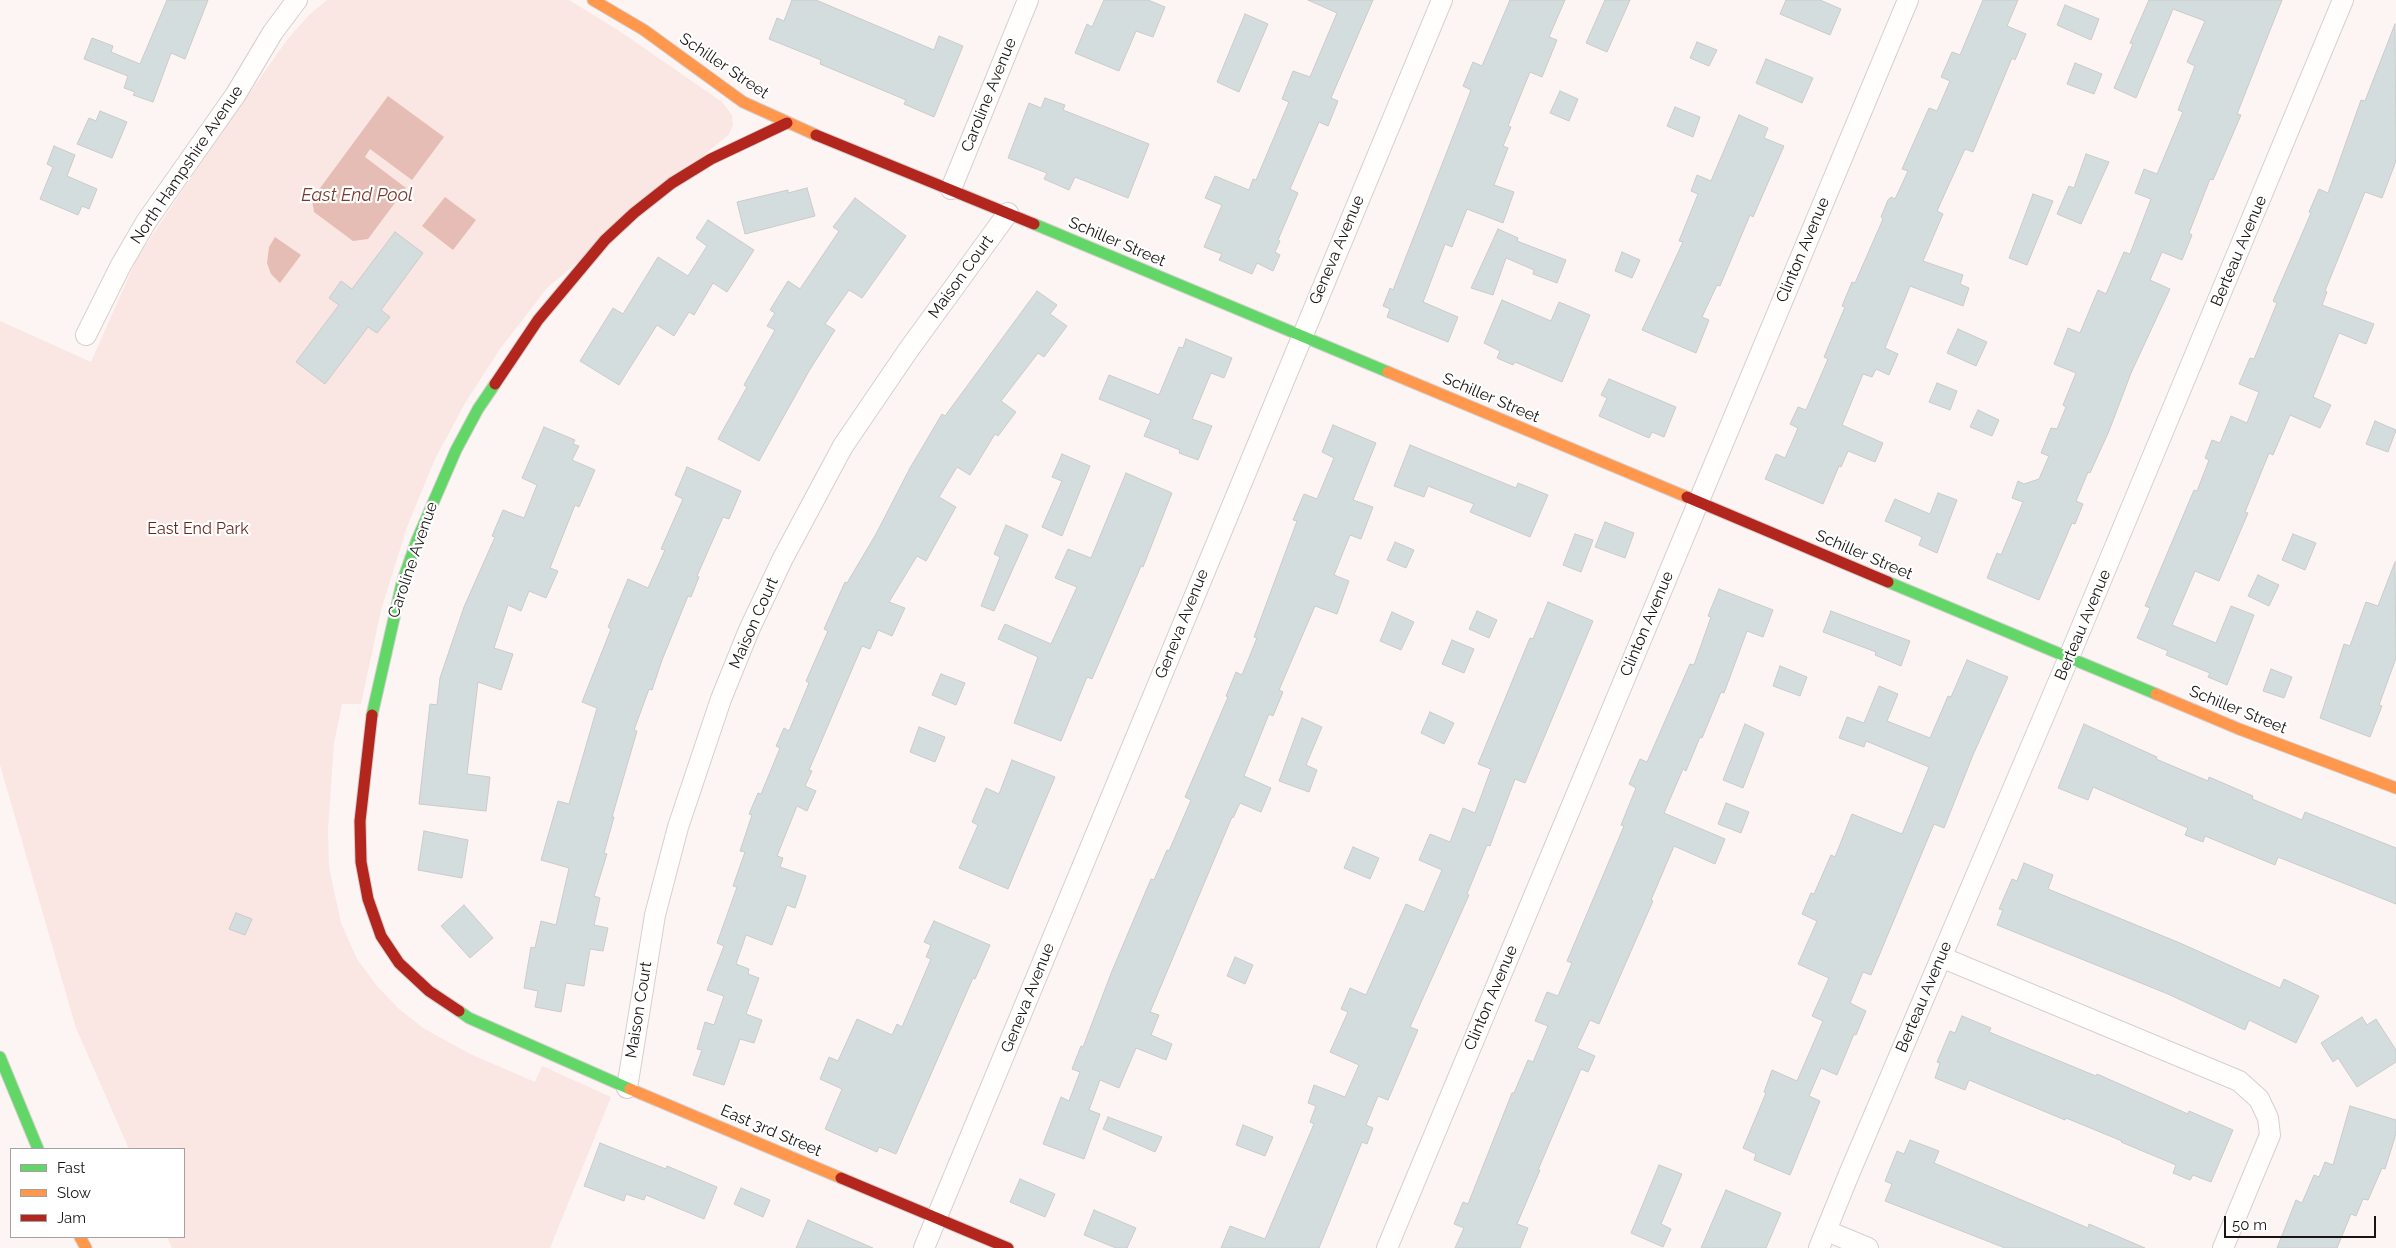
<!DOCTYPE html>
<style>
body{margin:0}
#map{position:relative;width:2396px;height:1248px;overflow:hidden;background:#fcf5f4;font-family:Raleway,sans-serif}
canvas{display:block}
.legend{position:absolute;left:10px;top:1148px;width:175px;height:90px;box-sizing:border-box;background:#fff;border:1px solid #a3a1a1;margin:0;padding:6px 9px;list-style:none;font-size:15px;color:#1a1514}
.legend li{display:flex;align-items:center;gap:10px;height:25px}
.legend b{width:25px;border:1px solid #a3a1a1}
.scale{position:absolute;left:2224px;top:1216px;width:152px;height:22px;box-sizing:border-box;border:2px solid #1a1514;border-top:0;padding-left:6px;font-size:15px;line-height:18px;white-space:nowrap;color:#1a1514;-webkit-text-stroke:4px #fff;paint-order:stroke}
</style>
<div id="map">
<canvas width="2396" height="1248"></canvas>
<ul class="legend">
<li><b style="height:6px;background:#63d668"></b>Fast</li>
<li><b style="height:6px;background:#ff974d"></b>Slow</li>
<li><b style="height:6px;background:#b3261e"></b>Jam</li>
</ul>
<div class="scale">50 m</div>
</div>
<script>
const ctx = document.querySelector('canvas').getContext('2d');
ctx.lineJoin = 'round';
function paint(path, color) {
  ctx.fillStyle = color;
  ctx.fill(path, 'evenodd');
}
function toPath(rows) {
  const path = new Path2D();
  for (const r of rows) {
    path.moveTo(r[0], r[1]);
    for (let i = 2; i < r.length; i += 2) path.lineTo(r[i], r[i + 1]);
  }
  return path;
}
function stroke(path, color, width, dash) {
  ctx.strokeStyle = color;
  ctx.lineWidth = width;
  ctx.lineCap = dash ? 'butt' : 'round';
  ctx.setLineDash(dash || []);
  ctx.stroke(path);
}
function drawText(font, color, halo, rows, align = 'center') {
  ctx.font = font + ' Raleway,sans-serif';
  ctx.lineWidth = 4.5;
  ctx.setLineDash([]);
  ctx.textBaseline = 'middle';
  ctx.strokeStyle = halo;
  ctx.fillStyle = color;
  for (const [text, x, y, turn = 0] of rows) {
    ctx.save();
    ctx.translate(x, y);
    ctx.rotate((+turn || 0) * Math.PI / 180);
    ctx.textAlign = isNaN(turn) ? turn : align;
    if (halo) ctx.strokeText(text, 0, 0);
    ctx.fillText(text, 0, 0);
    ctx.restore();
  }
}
paint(toPath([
 [327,0,569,0,618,30,722,102,732,115,733,125,729,134,547,288,500,349,465,403,435,459,407,527,381,610,361,704,342,704,334,743,328,830,329,867,341,923,357,959,377,986,398,1008,423,1028,470,1054,535,1082,542,1066,611,1097,550,1248,172,1248,167,1237,184,1237,184,1149,129,1149,76,1028,0,765,0,321,91,362,137,258,215,142,287,40,309,15]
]), '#fae6e2');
paint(toPath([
 [388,96,444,137,412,180,370,149,365,157,406,188,368,239,353,241,314,212,312,199],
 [445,197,476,220,453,250,422,226],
 [275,237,301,255,280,283,271,274,267,263,269,247]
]), '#e6bdb4');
const building = toPath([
 [167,0,208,0,185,59,171,53,153,102,133,95,135,92,124,88,128,76,84,59,92,38,113,46,111,52,140,64,167,0],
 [792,0,816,0,934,50,939,36,963,46,934,117,904,104,906,100,820,64,821,60,769,39,777,18,784,21,792,0],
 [1104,0,1148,0,1165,7,1153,37,1136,31,1119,71,1075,53,1087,24,1092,27,1104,0],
 [1308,0,1373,0,1331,98,1338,101,1328,126,1319,122,1290,189,1298,193,1278,240,1280,241,1275,252,1280,255,1273,271,1257,263,1252,274,1219,260,1222,254,1204,247,1222,205,1205,198,1215,176,1249,190,1253,179,1256,180,1289,102,1282,99,1293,71,1310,77,1337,13,1308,0],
 [1510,0,1565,0,1549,37,1557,40,1542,77,1530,72,1508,126,1511,127,1503,146,1508,148,1494,185,1514,192,1503,223,1467,209,1452,247,1445,244,1423,302,1458,317,1448,342,1387,317,1390,309,1383,306,1390,288,1393,290,1471,90,1463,86,1473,62,1482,66,1510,0],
 [1605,0,1630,0,1607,52,1586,43,1605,0],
 [1786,0,1820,0,1841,9,1830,35,1780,14,1786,0],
 [1983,0,2018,0,2007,26,2026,34,2015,60,2012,58,1973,152,1965,149,1937,211,1943,214,1923,261,1963,275,1960,284,1969,288,1963,306,1910,286,1885,348,1898,354,1889,375,1876,369,1872,377,1863,374,1842,425,1883,443,1875,462,1848,451,1841,467,1839,466,1823,504,1765,479,1776,454,1785,458,1798,428,1790,424,1798,407,1806,410,1828,359,1824,357,1845,307,1842,306,1852,282,1855,283,1883,219,1881,217,1888,200,1891,197,1895,199,1908,171,1902,169,1929,108,1937,111,1950,81,1941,77,1952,52,1960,55,1983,0],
 [2149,0,2282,0,2237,114,2241,115,2232,136,2213,180,2210,179,2189,233,2192,235,2182,260,2162,252,2150,280,2170,289,2131,373,2109,431,2090,473,2088,472,2076,501,2083,504,2075,524,2072,523,2039,600,1987,578,1997,553,2001,555,2023,502,2012,498,2018,481,2024,484,2039,479,2049,456,2041,453,2051,428,2057,429,2066,407,2063,405,2076,373,2054,364,2068,328,2080,333,2098,290,2106,294,2124,252,2130,254,2151,199,2135,193,2144,169,2157,174,2183,112,2178,110,2195,66,2187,62,2205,21,2173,9,2136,98,2114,88,2133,44,2130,43,2149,0],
 [2065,5,2099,19,2091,40,2057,25,2065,5],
 [1245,14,1268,24,1239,92,1217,82,1245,14],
 [2395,24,2396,161,2382,198,2365,192,2325,291,2327,292,2322,305,2374,324,2366,344,2339,333,2313,397,2331,405,2320,428,2290,415,2273,455,2269,453,2245,512,2248,513,2219,581,2195,571,2172,625,2216,643,2231,606,2254,615,2227,685,2208,677,2210,673,2166,655,2168,651,2137,638,2150,608,2145,606,2194,490,2197,491,2209,460,2205,458,2212,440,2220,443,2231,416,2247,423,2259,392,2239,384,2250,358,2254,359,2277,303,2273,301,2311,213,2309,212,2319,189,2328,193,2361,100,2365,101,2395,24],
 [1697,42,1717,50,1709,66,1690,58,1697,42],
 [1766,59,1813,78,1802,103,1756,83,1766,59],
 [2075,63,2102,74,2094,94,2067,84,2075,63],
 [1560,91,1578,99,1569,121,1550,113,1560,91],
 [1045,98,1065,105,1063,110,1149,144,1128,198,1075,177,1069,190,1044,179,1047,173,1008,158,1029,103,1041,108,1045,98],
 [1675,107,1700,117,1693,137,1667,126,1675,107],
 [100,111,127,122,112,158,77,144,89,118,96,121,100,111],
 [1739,115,1768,128,1764,138,1784,146,1753,217,1750,215,1720,286,1717,285,1702,317,1709,320,1696,353,1642,330,1683,242,1679,241,1698,194,1691,191,1697,175,1711,181,1739,115],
 [54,146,75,155,67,176,97,189,89,209,82,206,78,215,40,199,53,167,47,164,54,146],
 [2086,154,2109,162,2081,224,2057,214,2069,186,2074,188,2086,154],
 [807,188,815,216,745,234,737,202,788,190,788,193,807,188],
 [2033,194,2053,201,2027,265,2009,258,2033,194],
 [855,198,906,236,862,298,849,290,825,324,835,330,809,371,759,461,718,439,747,387,744,385,775,330,767,326,775,313,770,310,788,281,800,289,839,231,833,227,855,198],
 [708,220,754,250,727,292,713,283,694,315,689,312,674,336,657,325,619,385,580,361,613,308,623,314,658,257,688,276,707,246,696,238,708,220],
 [1498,229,1518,238,1517,241,1566,260,1557,283,1533,274,1534,270,1506,258,1493,295,1471,288,1498,229],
 [395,232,423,253,381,310,390,317,377,333,368,327,325,384,296,362,339,305,329,298,341,281,352,289,395,232],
 [1622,252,1640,260,1632,278,1615,271,1622,252],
 [1037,291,1057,305,1050,314,1067,326,1044,357,1038,353,1001,401,1016,412,998,436,995,434,970,475,957,467,939,497,956,507,926,561,917,556,889,602,905,608,892,636,878,630,870,649,862,646,809,770,812,771,805,786,816,791,807,811,797,806,777,856,783,858,780,867,806,876,795,908,787,905,772,945,746,935,736,964,749,969,748,974,759,978,746,1014,762,1020,754,1043,740,1039,724,1085,693,1075,702,1050,697,1049,705,1022,714,1025,724,996,707,990,724,946,717,943,737,887,733,886,745,852,740,851,752,815,749,814,758,793,761,794,780,748,776,746,784,728,789,731,809,683,806,681,828,631,824,629,845,582,847,583,876,534,910,468,942,414,945,416,1037,291],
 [1502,300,1551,321,1559,302,1590,315,1562,382,1515,362,1513,365,1497,358,1500,351,1484,343,1502,300],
 [1958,329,1987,342,1976,366,1947,353,1958,329],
 [1186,339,1232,358,1224,378,1211,373,1192,419,1212,426,1198,460,1179,453,1180,450,1144,436,1151,420,1099,399,1109,375,1159,395,1179,347,1183,348,1186,339],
 [1609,379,1676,407,1664,437,1652,432,1649,438,1599,416,1607,398,1601,395,1609,379],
 [1937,383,1957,391,1950,410,1929,402,1937,383],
 [1978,410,1999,420,1992,436,1970,427,1978,410],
 [2375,421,2396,430,2388,452,2366,444,2375,421],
 [1333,425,1376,443,1353,500,1373,507,1361,539,1350,535,1334,575,1349,581,1337,614,1315,606,1279,690,1283,692,1273,716,1269,714,1244,776,1271,788,1261,812,1240,803,1233,818,1232,817,1150,1012,1159,1015,1151,1035,1172,1044,1166,1060,1136,1048,1119,1088,1100,1080,1089,1110,1100,1114,1084,1159,1043,1144,1061,1097,1069,1101,1080,1072,1072,1069,1081,1046,1083,1047,1112,971,1151,879,1154,880,1167,850,1169,851,1191,800,1185,797,1228,697,1226,696,1236,672,1242,675,1257,638,1254,637,1297,521,1293,520,1304,494,1317,499,1334,458,1322,452,1333,425],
 [544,427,575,440,573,444,579,446,572,460,595,470,579,507,575,505,550,568,558,571,546,598,529,591,521,611,508,605,494,648,513,654,501,690,478,682,467,774,490,777,486,811,419,804,430,704,437,705,440,678,464,607,495,537,492,536,503,510,524,518,537,485,522,478,544,427],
 [1410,445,1516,488,1518,483,1548,495,1530,537,1470,512,1474,504,1428,486,1424,497,1394,486,1410,445],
 [1062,454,1090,466,1062,536,1042,527,1062,481,1052,477,1062,454],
 [687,467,741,491,729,519,723,517,697,576,699,577,691,597,688,596,662,660,652,690,649,689,634,730,637,731,612,817,614,817,604,853,607,854,594,896,600,898,594,925,608,928,603,951,590,949,584,986,566,983,561,1012,535,1007,538,991,524,988,531,947,535,948,541,921,556,925,569,868,541,860,558,801,569,804,597,708,582,702,611,629,608,627,628,579,648,588,665,550,661,549,683,499,675,495,687,467],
 [1126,473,1172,493,1143,567,1141,566,1092,679,1087,677,1061,741,1014,723,1038,657,998,639,1005,624,1051,644,1077,587,1055,578,1068,549,1091,558,1126,473],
 [1938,493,1957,500,1937,553,1919,545,1922,537,1885,521,1895,499,1930,514,1938,493],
 [1605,522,1634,533,1625,558,1595,547,1605,522],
 [1006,525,1028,535,994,611,981,606,1000,557,994,554,1006,525],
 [1575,534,1593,540,1581,572,1563,565,1575,534],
 [2293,534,2316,543,2305,570,2282,560,2293,534],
 [1395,542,1414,550,1406,568,1387,560,1395,542],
 [2395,562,2396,658,2379,705,2382,706,2370,737,2320,718,2344,644,2350,646,2366,602,2378,606,2395,562],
 [2258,575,2279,585,2269,606,2248,596,2258,575],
 [1719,589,1773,610,1763,637,1747,631,1724,693,1721,692,1702,738,1700,737,1686,771,1683,769,1664,813,1725,839,1715,864,1674,846,1651,900,1653,901,1599,1024,1590,1020,1577,1048,1595,1056,1588,1072,1581,1069,1538,1170,1540,1170,1517,1224,1528,1228,1520,1248,1455,1248,1464,1228,1454,1224,1463,1202,1468,1204,1512,1093,1514,1093,1528,1060,1533,1062,1548,1026,1535,1021,1547,992,1558,996,1572,963,1567,961,1624,826,1621,825,1636,788,1629,784,1640,759,1647,762,1690,664,1694,665,1711,617,1708,616,1719,589],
 [1548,602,1593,621,1525,783,1515,779,1490,846,1487,845,1467,894,1469,895,1410,1027,1418,1030,1388,1100,1378,1096,1366,1125,1373,1128,1367,1144,1362,1142,1319,1248,1221,1248,1230,1226,1265,1239,1314,1124,1310,1122,1316,1106,1308,1103,1314,1085,1345,1097,1359,1065,1330,1052,1348,1012,1341,1009,1350,988,1366,995,1406,904,1424,912,1442,870,1419,860,1430,834,1450,842,1463,808,1475,813,1491,769,1478,764,1530,638,1533,639,1548,602],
 [1477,611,1497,620,1489,638,1469,629,1477,611],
 [1831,611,1910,641,1901,666,1875,655,1876,652,1823,632,1831,611],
 [1392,612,1414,622,1401,650,1380,641,1392,612],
 [1452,640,1474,649,1464,673,1442,664,1452,640],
 [1967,660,2008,677,1973,755,1944,828,1934,824,1871,975,1863,972,1850,1003,1866,1011,1856,1035,1854,1034,1837,1075,1821,1068,1809,1096,1820,1101,1790,1175,1754,1160,1756,1154,1743,1148,1766,1093,1764,1092,1772,1070,1797,1081,1823,1021,1812,1016,1829,978,1798,964,1817,921,1802,914,1811,893,1814,894,1831,855,1835,857,1852,814,1902,834,1929,767,1866,741,1864,747,1839,738,1847,717,1864,723,1879,686,1898,694,1887,721,1930,738,1948,696,1951,697,1967,660],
 [1780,666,1807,677,1800,696,1773,686,1780,666],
 [2271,669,2292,677,2284,698,2263,691,2271,669],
 [941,674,965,683,956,705,932,695,941,674],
 [1430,712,1454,723,1444,744,1421,733,1430,712],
 [1302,718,1322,727,1306,765,1317,770,1309,792,1279,781,1302,718],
 [1745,724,1764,733,1743,788,1723,780,1745,724],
 [2084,724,2157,757,2156,759,2208,781,2209,777,2253,796,2252,799,2302,820,2305,812,2396,848,2396,904,2278,857,2275,865,2205,836,2203,842,2185,835,2188,828,2093,787,2088,800,2058,788,2084,724],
 [919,727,945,737,935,762,910,752,919,727],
 [1012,760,1055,777,1008,889,959,868,978,825,972,822,986,788,999,794,1012,760],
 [1726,803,1749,812,1741,833,1718,824,1726,803],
 [424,831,468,840,462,878,418,870,424,831],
 [1353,847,1379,858,1370,879,1344,868,1353,847],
 [2024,863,2053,875,2048,889,2180,943,2280,988,2284,979,2319,996,2296,1043,2249,1020,2245,1030,2168,994,1997,925,2003,910,1999,909,2012,879,2017,881,2024,863],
 [464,905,493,938,470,958,441,926,464,905],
 [236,913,252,919,245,935,229,929,236,913],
 [934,921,990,945,975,979,973,978,896,1154,879,1147,877,1152,825,1129,842,1089,820,1079,829,1057,838,1061,857,1019,892,1035,897,1024,902,1027,931,959,926,957,931,945,924,942,934,921],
 [1235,957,1253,965,1245,984,1227,976,1235,957],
 [1962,1016,1991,1028,1989,1032,2096,1076,2097,1074,2188,1114,2189,1111,2233,1130,2211,1182,2193,1175,2190,1180,2173,1173,2176,1165,2121,1142,2122,1141,2066,1118,2065,1120,1969,1080,1965,1090,1935,1078,1940,1063,1937,1062,1950,1031,1955,1033,1962,1016],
 [2362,1017,2367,1025,2376,1019,2396,1050,2396,1062,2357,1087,2338,1058,2333,1062,2321,1043,2362,1017],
 [2350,1106,2396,1120,2396,1134,2385,1169,2382,1168,2368,1200,2363,1199,2356,1216,2351,1214,2337,1248,2277,1248,2296,1200,2302,1203,2314,1175,2319,1177,2325,1162,2333,1165,2350,1106],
 [1108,1117,1162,1137,1155,1152,1103,1129,1108,1117],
 [1243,1125,1273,1137,1265,1156,1236,1145,1243,1125],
 [1910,1140,1939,1151,1934,1163,2088,1228,2089,1224,2145,1248,2005,1248,1885,1201,1892,1184,1885,1181,1897,1151,1904,1154,1910,1140],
 [600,1143,666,1169,667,1166,717,1187,704,1219,646,1195,644,1200,626,1194,624,1201,584,1186,600,1143],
 [1659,1165,1682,1174,1661,1224,1671,1229,1663,1247,1631,1233,1659,1165],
 [1020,1179,1055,1194,1045,1217,1010,1202,1020,1179],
 [741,1188,770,1200,763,1217,734,1204,741,1188],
 [1726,1190,1781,1213,1766,1248,1701,1248,1726,1190],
 [1094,1210,1136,1228,1127,1248,1116,1248,1084,1235,1094,1210],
 [808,1220,873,1248,796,1248,808,1220]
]);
paint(building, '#d4dddd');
stroke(building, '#cacbca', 1);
const street = toPath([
 [951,189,1028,0],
 [86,335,121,265,146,222,236,94,273,32,297,0],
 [1941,957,2239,1081,2259,1099,2268,1118,2270,1135,2223,1248],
 [627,1088,655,915,678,827,721,699,749,630,783,558,843,446,907,352,1008,213],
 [1827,1231,1868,1248],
 [924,1248,1442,0],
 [1387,1248,1908,0],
 [1819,1248,1849,1174,2069,657,2343,0]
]);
const fast = toPath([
 [1034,224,1388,372],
 [1888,582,2156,694],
 [372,715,402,583,417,540,456,450,478,409,495,384],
 [459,1011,469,1018,630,1089],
 [0,1057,38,1149]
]);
const slow = toPath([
 [593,0,644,30,743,102,816,135],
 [1388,372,1687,497],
 [2156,694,2239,729,2396,788],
 [630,1089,841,1178],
 [80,1237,86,1248]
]);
const jam = toPath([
 [816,135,1034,224],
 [495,384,538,320,605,240,634,213,672,183,711,159,787,123],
 [1687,497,1888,582],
 [372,715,360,821,361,862,368,899,381,936,399,963,429,991,459,1011],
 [841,1178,1008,1248]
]);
stroke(street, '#d5d0cf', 22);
stroke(fast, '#d5d0cf', 13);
stroke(slow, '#d5d0cf', 13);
stroke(jam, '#d5d0cf', 13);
stroke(street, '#fffefd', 20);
stroke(fast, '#63d668', 11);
stroke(slow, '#ff974d', 11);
stroke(jam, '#b3261e', 11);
drawText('16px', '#1a1514', '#fff', [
 ["Schiller Street",724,66,34],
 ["Caroline Avenue",989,95,-68],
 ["North Hampshire Avenue",187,165,-56],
 ["Schiller Street",1117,242,23],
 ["Geneva Avenue",1337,250,-67],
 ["Clinton Avenue",1803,250,-67],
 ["Berteau Avenue",2239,251,-67],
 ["Maison Court",961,277,-54],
 ["Schiller Street",1491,398,23],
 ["Schiller Street",1864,555,23],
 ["Caroline Avenue",413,560,-71],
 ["Maison Court",754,623,-66],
 ["Geneva Avenue",1182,624,-68],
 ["Clinton Avenue",1647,624,-67],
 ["Berteau Avenue",2083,625,-67],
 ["Schiller Street",2238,710,22],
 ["Berteau Avenue",1924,997,-67],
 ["Geneva Avenue",1028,998,-68],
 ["Clinton Avenue",1491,998,-67],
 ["Maison Court",639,1010,-81],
 ["East 3rd Street",771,1131,23]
]);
drawText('16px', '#69271b', '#fff', [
 ["East End Park",198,529]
]);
drawText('italic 18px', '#7c392b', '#fff', [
 ["East End Pool",357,196]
]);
</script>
